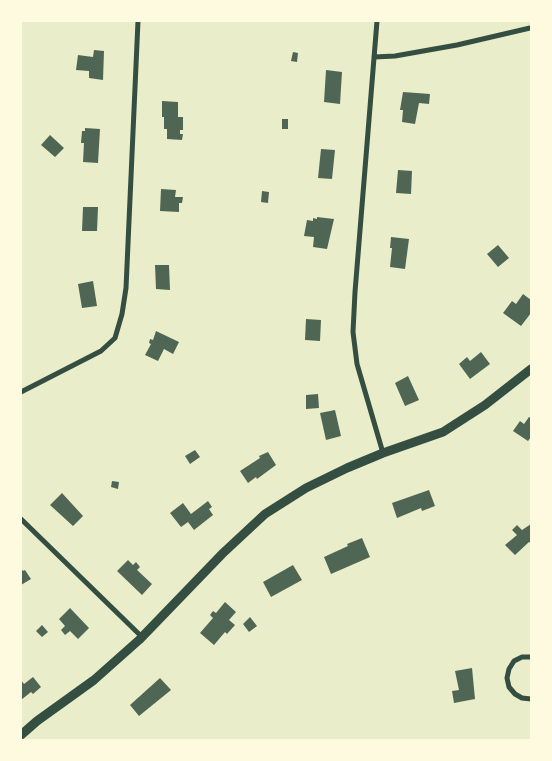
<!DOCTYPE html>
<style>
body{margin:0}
#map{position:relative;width:552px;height:761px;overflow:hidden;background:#e9edc9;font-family:Cabin,sans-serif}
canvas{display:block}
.frame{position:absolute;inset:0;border:22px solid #fefae0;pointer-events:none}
</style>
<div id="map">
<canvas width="552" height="761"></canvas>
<div class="frame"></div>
</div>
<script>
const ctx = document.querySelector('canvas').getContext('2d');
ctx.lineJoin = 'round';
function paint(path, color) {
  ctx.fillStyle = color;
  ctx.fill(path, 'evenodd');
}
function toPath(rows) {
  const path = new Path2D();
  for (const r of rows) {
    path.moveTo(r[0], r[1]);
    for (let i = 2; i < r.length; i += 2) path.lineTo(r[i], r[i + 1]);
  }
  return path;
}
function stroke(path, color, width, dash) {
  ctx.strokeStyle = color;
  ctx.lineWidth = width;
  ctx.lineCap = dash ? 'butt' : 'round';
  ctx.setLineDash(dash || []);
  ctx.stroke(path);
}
paint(toPath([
 [94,50,104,51,103,80,89,78,89,71,76,70,78,55,93,57],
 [293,52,298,53,297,62,291,61],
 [326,70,342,72,340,104,324,102],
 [403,92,430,94,429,104,419,103,415,124,402,122,403,110,400,110],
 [162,101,178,102,178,117,183,117,183,130,180,130,180,134,183,134,182,140,167,139,167,129,164,129,164,117,162,117],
 [282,119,288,119,288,129,282,129],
 [85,128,100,129,98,163,83,162,84,143,81,143,82,131,85,131],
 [50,135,64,148,55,157,41,145],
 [321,149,335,150,332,179,318,178],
 [398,170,412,171,411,194,396,193],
 [161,189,176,190,175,197,183,197,182,203,179,203,179,212,160,211],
 [262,191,269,192,268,203,261,202],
 [83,207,98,207,97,231,82,231],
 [317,217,334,219,327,249,313,247,314,237,304,236,307,220,313,221,313,218,317,219],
 [391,237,409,239,405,269,390,267,392,248,390,248],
 [498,245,509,258,498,267,487,254],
 [155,265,169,265,170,290,156,289],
 [93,281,97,306,82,308,78,284],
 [523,294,531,300,531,313,521,326,503,313,512,301,516,304],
 [306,319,321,320,320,341,305,340],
 [156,331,179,342,173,354,164,349,158,361,145,355,151,344,149,343,150,339,153,340],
 [481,352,490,364,470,379,459,364,467,357,470,361],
 [408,376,419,400,405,406,395,383],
 [318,394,319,408,306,409,306,395],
 [335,410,341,436,326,440,320,413],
 [529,417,531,418,531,437,528,441,513,431,520,421,524,424],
 [195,450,200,457,190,464,185,456],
 [268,452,276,465,257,479,256,477,248,483,240,471,260,458,259,456],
 [112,481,119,482,118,489,111,487],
 [429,490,435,506,422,511,421,508,397,518,392,503],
 [62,493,83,516,73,526,50,505],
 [208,501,212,507,209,509,213,515,194,530,188,522,181,527,170,513,183,503,191,514],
 [531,524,531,543,529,542,515,555,505,545,517,535,512,530,517,525,522,530],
 [362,538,370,557,331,574,324,557,348,546,347,544],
 [128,560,133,565,136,562,140,567,137,570,152,584,142,595,117,571],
 [293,565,302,580,271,597,263,582],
 [21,568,23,571,25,570,31,579,21,585],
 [225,602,236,612,229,620,235,625,227,634,225,632,214,645,200,633,213,618,210,615,213,611,216,613],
 [70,608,89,628,78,639,70,631,65,635,61,630,65,626,59,619],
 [250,617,257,626,249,632,243,624],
 [42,625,48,632,42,637,36,631],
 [472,668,475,699,454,703,452,691,459,690,455,671],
 [33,677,41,687,33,694,31,692,21,700,21,680,24,684],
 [160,678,171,690,139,716,130,705]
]), '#4f6655');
stroke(toPath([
 [377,21,355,292,353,332,357,364,383,453],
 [374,57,395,56,457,45,530,28],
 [21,392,101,351,115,338,122,314,126,288,138,21],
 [21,519,142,637],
 [531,657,522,657,514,661,509,669,507,678,509,687,515,694,522,698,531,699]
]), '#344e41', 5);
stroke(toPath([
 [21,735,37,721,94,680,139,640,222,554,265,514,306,488,347,468,383,453,443,432,485,405,531,369]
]), '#344e41', 9);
</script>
